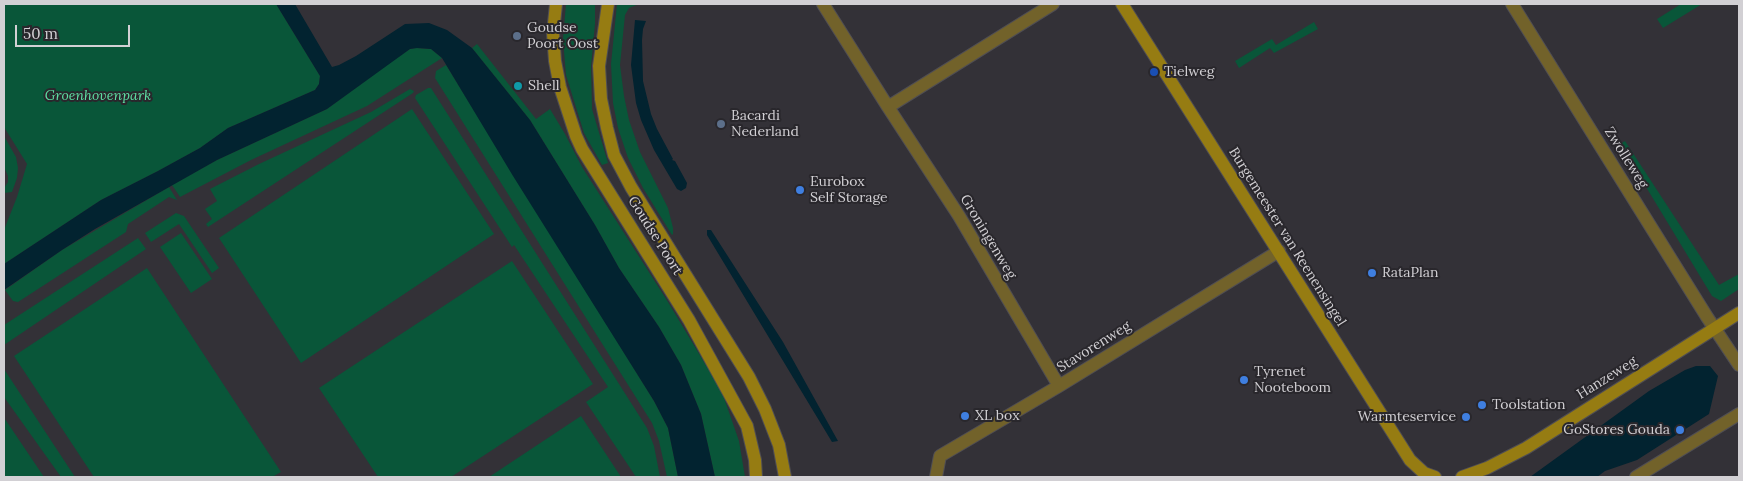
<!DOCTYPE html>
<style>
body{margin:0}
#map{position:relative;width:1743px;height:481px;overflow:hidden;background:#333137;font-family:Lora,serif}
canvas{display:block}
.frame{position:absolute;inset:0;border:5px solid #d2d0d4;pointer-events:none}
.scale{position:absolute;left:15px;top:25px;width:115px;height:22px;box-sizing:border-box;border:2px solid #d2d0d4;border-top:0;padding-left:6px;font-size:15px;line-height:18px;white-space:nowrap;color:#d2d0d4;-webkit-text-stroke:4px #29272c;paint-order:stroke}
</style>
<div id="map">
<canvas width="1743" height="481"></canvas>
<div class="frame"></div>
<div class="scale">50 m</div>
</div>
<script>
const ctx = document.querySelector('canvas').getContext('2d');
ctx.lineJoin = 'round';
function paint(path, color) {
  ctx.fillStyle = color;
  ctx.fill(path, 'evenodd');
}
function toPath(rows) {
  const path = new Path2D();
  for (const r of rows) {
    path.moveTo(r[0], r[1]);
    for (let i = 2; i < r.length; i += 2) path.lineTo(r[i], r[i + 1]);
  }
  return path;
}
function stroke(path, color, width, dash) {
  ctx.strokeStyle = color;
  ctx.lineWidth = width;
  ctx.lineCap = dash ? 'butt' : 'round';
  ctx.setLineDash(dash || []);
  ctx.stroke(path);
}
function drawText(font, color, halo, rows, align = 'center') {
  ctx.font = font + ' Lora,serif';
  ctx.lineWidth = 4;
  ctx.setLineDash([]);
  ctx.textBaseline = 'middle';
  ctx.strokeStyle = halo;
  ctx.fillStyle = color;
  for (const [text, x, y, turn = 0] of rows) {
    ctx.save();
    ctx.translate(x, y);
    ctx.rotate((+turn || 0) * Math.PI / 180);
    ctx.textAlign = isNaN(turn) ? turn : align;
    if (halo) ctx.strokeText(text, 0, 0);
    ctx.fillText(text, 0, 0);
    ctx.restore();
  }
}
paint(toPath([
 [4,4,276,4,320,76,319,84,315,90,228,128,200,148,158,171,101,200,4,264,4,230,17,197,27,164,4,127],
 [566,4,595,4,595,24,591,66,592,109,608,163,602,165,584,133,566,75,563,39],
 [617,4,639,4,629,8,625,15,620,65,624,96,629,120,640,152,668,208,673,228,673,234,672,235,643,188,628,158,618,128,613,103,611,64],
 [1681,4,1702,4,1663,28,1657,19],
 [1314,22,1318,29,1274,53,1270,48,1239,68,1235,61,1272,39,1276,45],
 [477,44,536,119,550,109,565,134,582,167,668,302,722,392,739,441,745,477,715,477,701,414,681,365,659,327,619,268,595,225,530,120,472,48],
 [416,48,431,49,442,58,367,106,251,160,180,197,172,185,217,160,327,109,391,62,410,49],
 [446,65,654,401,668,428,678,477,667,477,659,441,652,423,435,78,436,71],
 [428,88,431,88,647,428,654,446,660,477,636,477,586,402,608,387,514,245,512,247,415,98,416,95],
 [410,89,414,91,413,93,208,227,206,224,212,219,205,209,217,201,210,189,259,164,371,112],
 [412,109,494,234,301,363,219,238],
 [4,136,16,157,18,168,17,178,12,192,4,193,4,188,8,182,8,176,4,167],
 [1625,141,1719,285,1739,274,1739,289,1721,301,1712,296,1620,144],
 [169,187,177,200,169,197,128,224,126,232,18,302,13,301,5,290,62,250],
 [176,213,184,216,219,268,212,273,179,224,151,242,145,233],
 [181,233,212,279,191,293,160,247],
 [138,238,146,249,4,345,4,325],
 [512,261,593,384,451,477,378,477,319,388],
 [147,268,281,472,272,477,94,477,14,356],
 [4,369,75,477,61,477,4,397],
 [581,416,621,477,489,477],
 [4,418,7,422,44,477,4,477]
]), '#095639');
paint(toPath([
 [276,4,295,4,332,67,339,65,356,56,405,24,429,23,447,30,472,48,530,120,595,225,619,268,659,327,681,365,701,414,715,477,678,477,668,428,654,401,513,176,442,58,431,49,417,48,410,49,327,109,217,160,95,229,62,250,4,290,4,264,101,200,158,171,200,148,228,128,315,90,319,84,320,76],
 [635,20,646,21,643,29,642,40,643,81,651,114,657,129,673,159,672,160,675,161,687,183,686,188,681,191,677,189,654,150,641,120,636,103,631,65],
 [707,230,711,230,783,342,838,441,832,442,707,235],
 [1696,366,1710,366,1718,376,1709,414,1637,460,1605,471,1597,477,1530,477,1649,391,1685,370]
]), '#022330');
const street = toPath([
 [823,4,888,107],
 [1053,4,888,107,959,216,1059,386],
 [1512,4,1707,317,1739,365],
 [936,477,940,456,1059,386,1279,251],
 [1636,477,1739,414]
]);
const secondary = toPath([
 [556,4,553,33,555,61,560,87,576,136,582,149,689,320,747,426,755,460,756,477],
 [608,4,599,66,601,99,607,128,614,155,631,187,749,377,765,409,779,445,785,477],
 [1122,4,1410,460,1424,473,1435,477],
 [1462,477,1487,468,1526,448,1739,313]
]);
stroke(street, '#504e53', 14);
stroke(secondary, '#504e53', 14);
stroke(street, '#72622a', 12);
stroke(secondary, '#967c12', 12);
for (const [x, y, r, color] of [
 [517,36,5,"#5c6f8a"],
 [1154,72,5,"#1a4fb4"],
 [518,86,5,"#0f9aa8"],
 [721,124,5,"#5c6f8a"],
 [800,190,5,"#3f7fe0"],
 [1372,273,5,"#3f7fe0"],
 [1244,380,5,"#3f7fe0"],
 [1482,405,5,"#3f7fe0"],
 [965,416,5,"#3f7fe0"],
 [1466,417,5,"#3f7fe0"],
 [1680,430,5,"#3f7fe0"]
]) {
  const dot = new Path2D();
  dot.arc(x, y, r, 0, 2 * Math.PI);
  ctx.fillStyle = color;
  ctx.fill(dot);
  stroke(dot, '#29272c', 2);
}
drawText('14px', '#d2d0d4', '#29272c', [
 ["Goudse",527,28],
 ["Poort Oost",527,44],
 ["Tielweg",1164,72],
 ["Shell",528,86],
 ["Bacardi",731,116],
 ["Nederland",731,132],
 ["Eurobox",810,182],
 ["Self Storage",810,198],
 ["RataPlan",1382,273],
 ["Tyrenet",1254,372],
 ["Nooteboom",1254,388],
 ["Toolstation",1492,405],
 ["XL box",975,416],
 ["Warmteservice",1456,417,"right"],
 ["GoStores Gouda",1670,430,"right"]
], 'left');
drawText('italic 14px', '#5edea3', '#29272c', [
 ["Groenhovenpark",98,96]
]);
drawText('14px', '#d2d0d4', '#29272c', [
 ["Zwolleweg",1626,158,58],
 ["Goudse Poort",655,236,58],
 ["Groningenweg",988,237,59],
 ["Burgemeester van Reenensingel",1287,237,58],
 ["Stavorenweg",1094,347,-32],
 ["Hanzeweg",1607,378,-32]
]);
</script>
